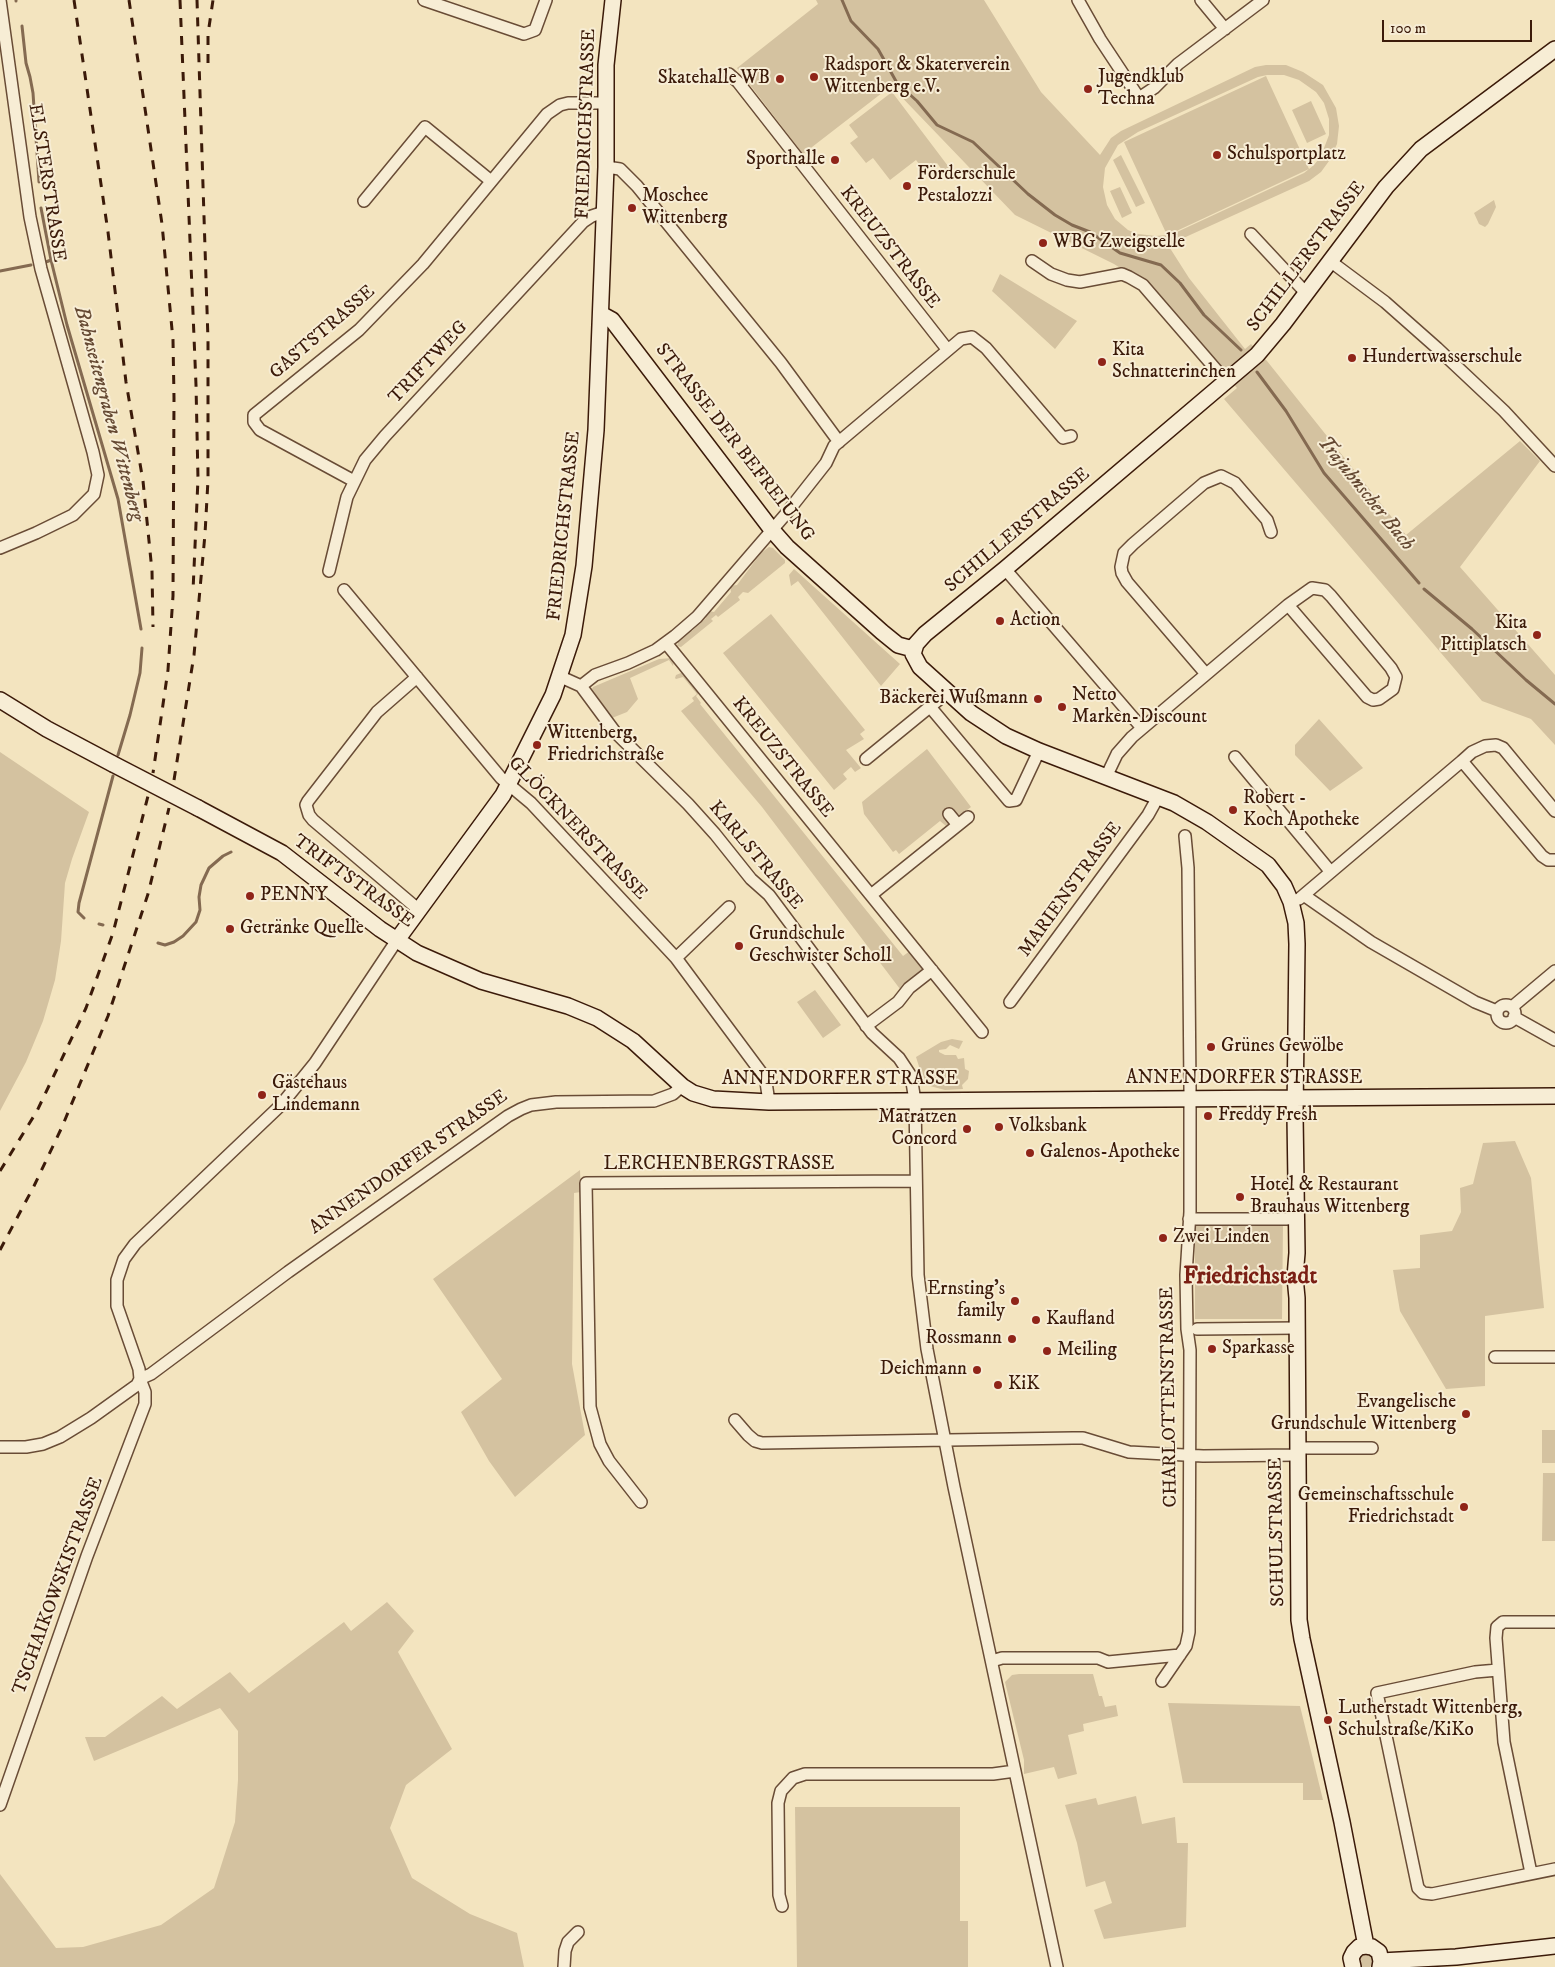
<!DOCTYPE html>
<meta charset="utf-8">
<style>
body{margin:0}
#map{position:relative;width:1555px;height:1967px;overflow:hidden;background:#f3e4bf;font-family:"IM FELL DW Pica",serif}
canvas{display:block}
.scale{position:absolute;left:1382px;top:20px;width:150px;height:22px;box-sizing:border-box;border:2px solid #3b1a09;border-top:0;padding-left:6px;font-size:15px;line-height:18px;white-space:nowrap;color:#3b1a09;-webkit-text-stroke:4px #f7edd5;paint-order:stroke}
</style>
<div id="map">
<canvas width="1555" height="1967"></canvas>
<div class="scale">100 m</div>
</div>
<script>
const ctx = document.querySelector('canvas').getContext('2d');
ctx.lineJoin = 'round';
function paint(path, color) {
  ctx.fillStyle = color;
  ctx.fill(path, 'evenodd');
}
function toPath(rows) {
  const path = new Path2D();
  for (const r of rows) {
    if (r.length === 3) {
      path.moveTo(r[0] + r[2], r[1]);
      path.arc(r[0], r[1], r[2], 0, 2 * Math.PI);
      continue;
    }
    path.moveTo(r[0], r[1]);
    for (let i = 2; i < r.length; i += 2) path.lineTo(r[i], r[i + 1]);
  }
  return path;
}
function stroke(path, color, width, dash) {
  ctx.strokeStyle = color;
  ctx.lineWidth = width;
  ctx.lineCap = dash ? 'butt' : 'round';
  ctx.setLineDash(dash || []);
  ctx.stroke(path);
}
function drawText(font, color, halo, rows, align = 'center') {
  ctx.font = font + ' "IM FELL DW Pica",serif';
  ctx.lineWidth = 4;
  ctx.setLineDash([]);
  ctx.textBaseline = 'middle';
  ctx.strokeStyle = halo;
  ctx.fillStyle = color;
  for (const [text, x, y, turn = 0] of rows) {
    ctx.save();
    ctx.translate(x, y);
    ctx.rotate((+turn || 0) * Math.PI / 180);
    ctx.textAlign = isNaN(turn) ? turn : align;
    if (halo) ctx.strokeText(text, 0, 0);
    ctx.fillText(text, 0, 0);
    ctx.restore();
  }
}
paint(toPath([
 [816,0,984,0,1041,92,1100,155,1111,138,1121,131,1255,67,1266,65,1286,65,1303,72,1323,85,1336,108,1339,126,1337,144,1329,161,1321,172,1309,181,1168,245,1189,278,1245,349,1251,344,1267,361,1406,535,1520,441,1540,461,1460,567,1555,675,1555,745,1531,719,1482,701,1224,399,1237,388,1146,284,1114,264,1015,215,891,86,803,154,737,68,818,4],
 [1267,75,1284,75,1299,80,1316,92,1324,103,1329,119,1329,135,1321,156,1314,165,1304,173,1177,232,1168,235,1309,169,1266,76,1124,142,1167,235,1156,236,1138,234,1128,230,1115,219,1107,205,1103,187,1105,168,1118,145,1138,132,1258,77],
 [892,92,951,170,945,174,937,163,925,172,916,160,890,180,873,158,866,163,850,143,858,137,849,125],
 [1311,101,1326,134,1307,143,1292,110],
 [1121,155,1145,203,1136,207,1113,160],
 [1120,187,1132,213,1122,218,1110,191],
 [1494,200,1496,207,1488,224,1485,227,1479,224,1474,213],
 [1000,274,1077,321,1055,349,992,291],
 [769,547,773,548,785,560,785,563,748,593,743,592,738,597,740,600,718,617,716,615,711,619,713,621,681,647,677,646,679,639,688,631,692,631,706,618,706,614,709,611,714,612,731,592,730,586,737,585,761,553],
 [794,569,900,664,881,686,798,581,791,586,789,575],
 [771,614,865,730,860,734,864,739,846,750,861,768,855,772,851,767,843,774,847,779,834,790,723,653],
 [672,658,674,661,673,666,669,660,630,678,638,699,627,712,612,718,592,689,593,687,659,659],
 [681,673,685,673,700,692,696,696,701,703,700,704,903,956,910,951,921,965,922,970,919,974,900,989,762,807,681,711,694,701,692,698,697,694,683,677,676,679,675,678,676,675],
 [1319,719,1363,768,1330,791,1295,755,1295,745],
 [927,749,971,807,962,814,958,815,950,810,942,816,949,824,946,826,940,821,899,854,896,850,893,852,864,814,862,802],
 [0,752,89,812,72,859,65,883,61,941,55,980,43,1021,26,1062,0,1111],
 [815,990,841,1025,823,1038,797,1002],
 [952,1039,963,1041,959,1049,950,1045,946,1049,939,1050,939,1052,945,1055,956,1055,958,1059,964,1058,965,1069,969,1071,968,1079,962,1085,963,1089,945,1090,930,1086,923,1079,916,1057,941,1042],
 [1515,1141,1531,1178,1544,1308,1485,1316,1485,1386,1446,1389,1400,1311,1393,1270,1420,1268,1420,1235,1452,1231,1461,1212,1460,1188,1473,1184,1483,1143],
 [580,1170,581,1192,574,1193,572,1364,585,1435,515,1497,489,1461,461,1412,502,1379,433,1279],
 [1195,1223,1283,1223,1282,1319,1195,1319],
 [1542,1430,1555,1430,1555,1463,1542,1463],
 [1543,1473,1555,1473,1555,1541,1542,1541],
 [387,1602,414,1631,398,1652,452,1749,406,1785,390,1828,412,1878,470,1914,517,1933,524,1967,0,1967,0,1874,56,1948,83,1947,161,1925,214,1888,235,1822,238,1780,238,1731,220,1708,94,1761,85,1737,105,1737,162,1696,177,1709,230,1672,249,1693,344,1622,351,1631],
 [1019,1674,1093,1674,1099,1696,1102,1696,1105,1707,1116,1705,1118,1716,1083,1724,1084,1731,1068,1735,1077,1774,1058,1779,1054,1767,1024,1774,1024,1760,1005,1682,1012,1675],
 [1168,1703,1300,1706,1323,1800,1303,1800,1303,1783,1183,1783],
 [1136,1796,1142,1824,1175,1817,1177,1843,1188,1843,1186,1927,1104,1939,1094,1910,1112,1903,1105,1881,1086,1887,1077,1843,1065,1805,1096,1798,1098,1805],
 [795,1807,960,1807,960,1921,968,1921,968,1967,797,1967],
 [1366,1961,7]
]), '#d4c2a0');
stroke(toPath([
 [16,0,16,1],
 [842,0,851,21,878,49,897,83,917,101,937,125,973,142,1028,194,1055,215,1072,225,1090,232,1120,253,1161,265,1180,283,1204,315,1241,350],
 [22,26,26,63,30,77,33,93,39,182],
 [41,208,51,260,67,325,118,499,141,629],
 [46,262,51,260],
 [0,271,31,265],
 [1257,372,1286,411,1324,473,1419,583],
 [1424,589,1472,629,1526,680,1555,704],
 [118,755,130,715,140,673,142,648],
 [84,918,78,912,79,903,113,776],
 [99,924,103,925],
 [158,943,165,945,174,942,183,936,196,922,200,910,199,897,201,885,209,868,223,856,231,852]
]), '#846a51', 3);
const street = toPath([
 [424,0,524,34,535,30,546,0],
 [1078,0,1100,39,1139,98,1154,88,1178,64,1263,0],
 [1201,0,1225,29],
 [729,74,738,82,947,349],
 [606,167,620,169,637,186,781,363,839,442],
 [364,201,425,127,491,181],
 [1251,234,1306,293],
 [1032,261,1051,274,1067,280,1080,282,1122,274,1129,277,1143,285,1149,292,1219,373],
 [1330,261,1385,302,1437,348,1504,411,1555,466],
 [354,481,260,430,254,422,254,415,359,330,423,264,547,114,560,105,568,103,606,103],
 [0,548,36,533,73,515,94,494,98,475,93,452,41,269,30,217,0,0],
 [1005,569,1142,728],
 [329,571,347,497,365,460,385,436,583,222,592,216,604,212],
 [344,590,501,778,531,803,676,958,763,1075,766,1082,769,1102],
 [666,643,982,1032],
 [1206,674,1127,582,1122,573,1121,567,1124,553,1133,544,1204,483,1221,476,1235,483,1267,520,1271,532],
 [417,677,377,712,308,801,306,805,309,815,313,820,419,910],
 [561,677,581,686,615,732,688,804,715,834,751,879,769,895,872,1033,899,1058,911,1076,915,1101,918,1275,927,1349,954,1487,1057,1967],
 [581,686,595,675,628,663,656,650,675,636,697,617,785,515,826,463,834,446,961,339,972,337,986,348,1063,438,1071,436],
 [931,708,1009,801,1016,800,1039,751],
 [1235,757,1330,871],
 [866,759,948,692],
 [1106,777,1117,754,1132,737,1288,605,1312,588,1325,590,1331,596,1391,668,1396,677,1393,689,1379,699,1373,700,1367,697,1288,605],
 [1555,811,1503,748,1496,745,1485,746,1472,752,1462,761,1542,856,1548,860,1555,860],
 [949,814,958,825],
 [871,895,968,817],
 [1305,896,1371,942,1475,1002,1497,1011],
 [1299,899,1462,761],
 [676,958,729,907],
 [1010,1002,1148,815,1158,797],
 [1506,1014,9],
 [1512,1007,1555,971],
 [1514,1017,1555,1040],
 [866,1026,898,1002,909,988,932,970],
 [1189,1219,1287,1219],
 [1197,1329,1297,1328],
 [1495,1357,1555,1357],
 [735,1420,748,1435,755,1441,762,1443,1073,1438,1083,1438,1129,1452,1203,1456,1297,1455],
 [0,1447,26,1447,43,1444,60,1437,91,1418,137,1385,140,1379,151,1374,288,1272,508,1116,521,1109,531,1105,556,1102,654,1101,673,1094,682,1086],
 [1297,1448,1372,1448],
 [641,1502,609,1461,600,1444,590,1407,586,1183,915,1181],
 [992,1661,1002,1658,1098,1658,1108,1662,1180,1655],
 [1498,1670,1475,1672,1377,1693,1418,1888,1423,1893,1432,1894,1555,1869],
 [1162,1681,1186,1646,1189,1632,1190,1350,1187,1329,1186,1275,1190,1212,1190,1088,1188,868,1185,836],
 [0,1805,87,1556,145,1404,145,1392,140,1379,139,1369,117,1306,117,1280,124,1259,135,1244,281,1105,315,1063,397,940],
 [1531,1873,1504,1742,1496,1638,1497,1627,1503,1622,1555,1622],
 [782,1906,779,1895,778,1803,781,1791,793,1778,805,1774,993,1774,1015,1771],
 [564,1967,565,1951,568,1942,578,1932]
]);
const secondary = toPath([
 [601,314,612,320,772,530,787,547,882,632,898,645,913,649],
 [0,700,47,729,113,764],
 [198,808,282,853,380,929,417,953,481,981,568,1006,597,1018,633,1041,682,1086,693,1093,713,1099,769,1102,1555,1096],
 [397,940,503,795,553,695,573,635,584,566,596,430,606,167,606,65,613,0],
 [1366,1946,1342,1822,1302,1639,1299,1620,1297,1298,1295,1277,1297,1253,1295,1115,1297,944,1296,923,1291,902,1284,886,1268,865,1207,822,1174,803,1039,751,1006,736,971,713,920,667,913,654,916,644,925,634,1005,569,1257,355,1283,324,1386,187,1421,149,1555,49],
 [1381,1961,1456,1957,1555,1946],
 [1353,1967,1351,1958,1354,1952,1359,1947,1366,1946,1372,1947,1379,1952,1381,1961,1380,1967]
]);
stroke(street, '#694c36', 14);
stroke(secondary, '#3b1a09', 18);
stroke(street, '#f7edd5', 11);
stroke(secondary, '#f7edd5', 15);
stroke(toPath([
 [74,0,108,232,126,382,143,481,152,571,153,627],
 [129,0,162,224,173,340,174,398,173,596,168,670,153,773],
 [180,0,196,385,198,479,193,591],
 [208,63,208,34,213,0],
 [174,780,194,655,205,534,208,480,208,340,197,0],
 [0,1171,37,1111,86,1008,113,933,148,796],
 [0,1250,34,1186,62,1127,108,1016,148,894,169,808]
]), '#3b1a09', 3, [9, 9]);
const secondaryBridge = toPath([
 [113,764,198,808]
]);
stroke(secondaryBridge, '#3b1a09', 18, []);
stroke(secondaryBridge, '#f7edd5', 15);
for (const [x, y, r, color] of [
 [814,77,5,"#8f2418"],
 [780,79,5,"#8f2418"],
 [1088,89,5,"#8f2418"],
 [1217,155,5,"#8f2418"],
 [835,160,5,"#8f2418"],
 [907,186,5,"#8f2418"],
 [632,208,5,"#8f2418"],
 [1043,243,5,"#8f2418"],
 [1352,358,5,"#8f2418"],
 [1102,362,5,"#8f2418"],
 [1000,621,5,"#8f2418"],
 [1537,635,5,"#8f2418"],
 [1038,699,5,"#8f2418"],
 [1062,707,5,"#8f2418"],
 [537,745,5,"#8f2418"],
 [1233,810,5,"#8f2418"],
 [250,896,5,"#8f2418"],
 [230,929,5,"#8f2418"],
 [739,946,5,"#8f2418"],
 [1211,1047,5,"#8f2418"],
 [262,1095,5,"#8f2418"],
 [1208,1116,5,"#8f2418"],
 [999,1127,5,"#8f2418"],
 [967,1129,5,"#8f2418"],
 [1030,1153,5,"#8f2418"],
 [1240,1197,5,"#8f2418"],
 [1163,1238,5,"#8f2418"],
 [1015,1301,5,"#8f2418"],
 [1036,1320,5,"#8f2418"],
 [1012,1339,5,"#8f2418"],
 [1212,1349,5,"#8f2418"],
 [1047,1351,5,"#8f2418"],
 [977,1370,5,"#8f2418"],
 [998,1385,5,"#8f2418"],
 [1466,1414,5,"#8f2418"],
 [1464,1507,5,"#8f2418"],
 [1328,1720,5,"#8f2418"]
]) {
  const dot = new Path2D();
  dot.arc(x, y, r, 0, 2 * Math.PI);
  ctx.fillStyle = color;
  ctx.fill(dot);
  stroke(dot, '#f7edd5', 2);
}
drawText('19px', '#3b1a09', '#f7edd5', [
 ["Radsport & Skaterverein",824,66],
 ["Wittenberg e.V.",824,88],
 ["Jugendklub",1098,78],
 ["Techna",1098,100],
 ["Skatehalle WB",770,79,"right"],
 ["Schulsportplatz",1227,155],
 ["Sporthalle",825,160,"right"],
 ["Förderschule",917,175],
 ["Pestalozzi",917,197],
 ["Moschee",642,197],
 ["Wittenberg",642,219],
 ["WBG Zweigstelle",1053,243],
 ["Kita",1112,351],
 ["Schnatterinchen",1112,373],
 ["Hundertwasserschule",1362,358],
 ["Action",1010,621],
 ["Kita",1527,624,"right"],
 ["Pittiplatsch",1527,646,"right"],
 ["Netto",1072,696],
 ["Marken-Discount",1072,718],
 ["Bäckerei Wußmann",1028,699,"right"],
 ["Wittenberg,",547,734],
 ["Friedrichstraße",547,756],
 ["Robert -",1243,799],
 ["Koch Apotheke",1243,821],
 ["PENNY",260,896],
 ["Getränke Quelle",240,929],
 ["Grundschule",749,935],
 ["Geschwister Scholl",749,957],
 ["Grünes Gewölbe",1221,1047],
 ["Gästehaus",272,1084],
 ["Lindemann",272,1106],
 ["Freddy Fresh",1218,1116],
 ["Matratzen",957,1118,"right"],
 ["Concord",957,1140,"right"],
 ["Volksbank",1009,1127],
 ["Galenos-Apotheke",1040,1153],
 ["Hotel & Restaurant",1250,1186],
 ["Brauhaus Wittenberg",1250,1208],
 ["Zwei Linden",1173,1238],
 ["Ernsting's",1005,1290,"right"],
 ["family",1005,1312,"right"],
 ["Kaufland",1046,1320],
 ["Rossmann",1002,1339,"right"],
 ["Sparkasse",1222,1349],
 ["Meiling",1057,1351],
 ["Deichmann",967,1370,"right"],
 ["KiK",1008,1385],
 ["Evangelische",1456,1403,"right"],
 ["Grundschule Wittenberg",1456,1425,"right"],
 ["Gemeinschaftsschule",1454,1496,"right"],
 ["Friedrichstadt",1454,1518,"right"],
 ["Lutherstadt Wittenberg,",1338,1709],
 ["Schulstraße/KiKo",1338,1731]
], 'left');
drawText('19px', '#3b1a09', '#f7edd5', [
 ["FRIEDRICHSTRASSE",587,124,-88],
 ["ELSTERSTRASSE",46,183,81],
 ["KREUZSTRASSE",889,248,52],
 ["SCHILLERSTRASSE",1307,257,-53],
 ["GASTSTRASSE",323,333,-41],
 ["TRIFTWEG",429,363,-47],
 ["STRASSE DER BEFREIUNG",734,443,52],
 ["FRIEDRICHSTRASSE",565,526,-84],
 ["SCHILLERSTRASSE",1018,531,-40],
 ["KREUZSTRASSE",782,758,51],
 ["GLÖCKNERSTRASSE",577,829,46],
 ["KARLSTRASSE",755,856,50],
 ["TRIFTSTRASSE",353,882,36],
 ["MARIENSTRASSE",1071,890,-54],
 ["ANNENDORFER STRASSE",1244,1079],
 ["ANNENDORFER STRASSE",840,1080],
 ["ANNENDORFER STRASSE",409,1163,-35],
 ["LERCHENBERGSTRASSE",719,1165],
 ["CHARLOTTENSTRASSE",1170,1397,-91],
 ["SCHULSTRASSE",1278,1532,-91],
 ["TSCHAIKOWSKISTRASSE",59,1586,-70]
]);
drawText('italic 20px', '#654933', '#f7edd5', [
 ["Bahnseitengraben Wittenberg",108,414,75],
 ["Trajuhnscher Bach",1365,494,51]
]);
drawText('bold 24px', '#7a1f14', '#f7edd5', [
 ["Friedrichstadt",1250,1278]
]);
</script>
